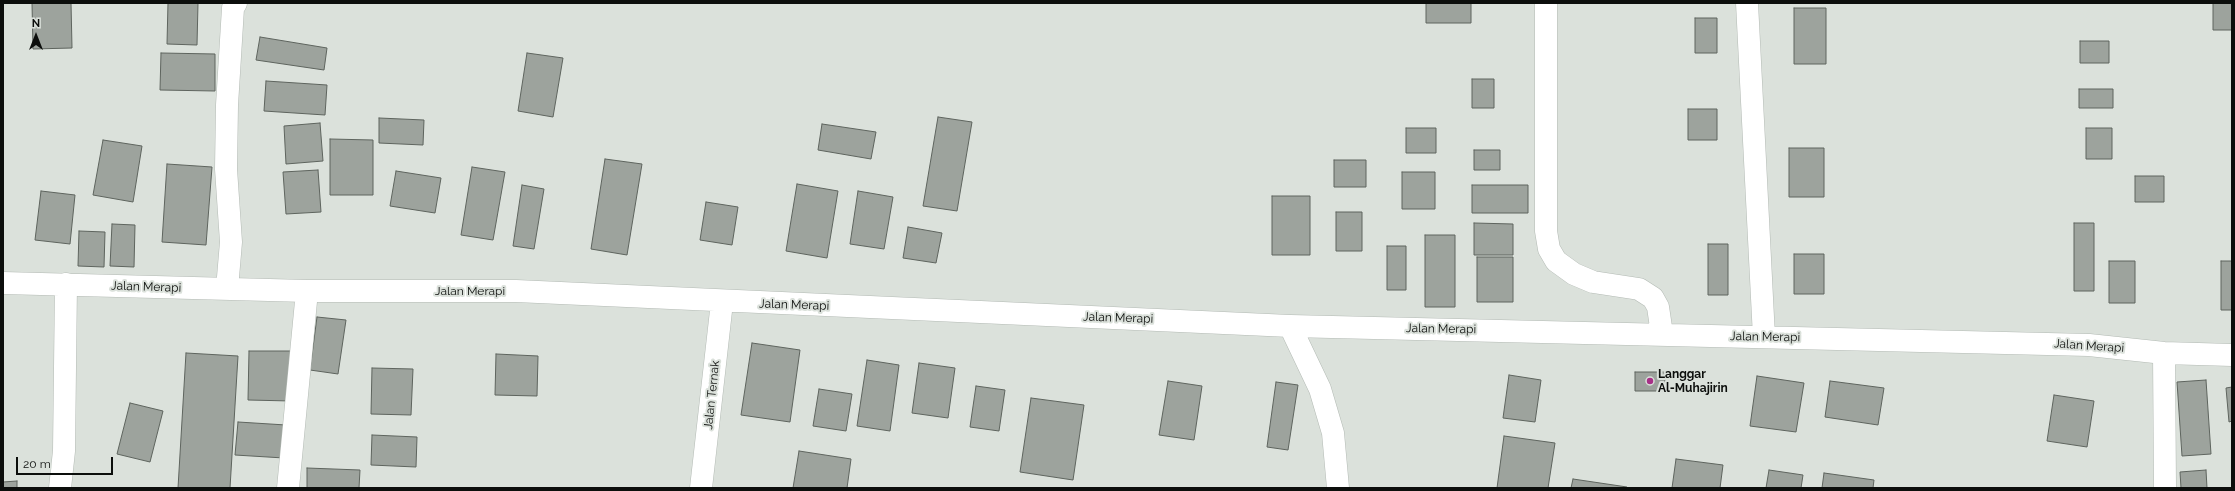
<!DOCTYPE html>
<style>
body{margin:0}
#map{position:relative;width:2235px;height:491px;overflow:hidden;background:#dbe1db;font-family:Raleway,sans-serif}
canvas{display:block}
.frame{position:absolute;inset:0;border:4px solid #0c0e0c;pointer-events:none}
.north{position:absolute;left:16px;top:16px;width:40px;height:40px;-webkit-text-stroke:3px #dbe1db;paint-order:stroke;rotate:0deg;font-size:11px;font-weight:700;line-height:16px;text-align:center;color:#0c0e0c}
.north::after{content:'';display:block;margin:auto;width:14px;height:18px;background:#0c0e0c;clip-path:polygon(50% 0,100% 100%,50% 72%,0 100%)}
.scale{position:absolute;left:16px;top:457px;width:97px;height:18px;box-sizing:border-box;border:2px solid #0c0e0c;border-top:0;padding-left:5px;font-size:12px;line-height:14px;white-space:nowrap;color:#0c0e0c;-webkit-text-stroke:3px #dbe1db;paint-order:stroke}
</style>
<div id="map">
<canvas width="2235" height="491"></canvas>
<div class="frame"></div>
<div class="north">N</div>
<div class="scale">20 m</div>
</div>
<script>
const ctx = document.querySelector('canvas').getContext('2d');
ctx.lineJoin = 'round';
function paint(path, color) {
  ctx.fillStyle = color;
  ctx.fill(path, 'evenodd');
}
function toPath(rows) {
  const path = new Path2D();
  for (const r of rows) {
    path.moveTo(r[0], r[1]);
    for (let i = 2; i < r.length; i += 2) path.lineTo(r[i], r[i + 1]);
  }
  return path;
}
function stroke(path, color, width, dash) {
  ctx.strokeStyle = color;
  ctx.lineWidth = width;
  ctx.lineCap = dash ? 'butt' : 'round';
  ctx.setLineDash(dash || []);
  ctx.stroke(path);
}
function drawText(font, color, halo, rows, align = 'center') {
  ctx.font = font + ' Raleway,sans-serif';
  ctx.lineWidth = 4;
  ctx.setLineDash([]);
  ctx.textBaseline = 'middle';
  ctx.strokeStyle = halo;
  ctx.fillStyle = color;
  for (const [text, x, y, turn = 0] of rows) {
    ctx.save();
    ctx.translate(x, y);
    ctx.rotate((+turn || 0) * Math.PI / 180);
    ctx.textAlign = isNaN(turn) ? turn : align;
    if (halo) ctx.strokeText(text, 0, 0);
    ctx.fillText(text, 0, 0);
    ctx.restore();
  }
}
const building = toPath([
 [32,3,71,3,72,48,33,49,32,3],
 [168,3,198,3,197,45,167,44,168,3],
 [1426,3,1471,3,1471,23,1426,23,1426,3],
 [2213,3,2232,3,2232,30,2213,30,2213,3],
 [1794,8,1826,8,1826,64,1794,64,1794,8],
 [1695,18,1717,18,1717,53,1695,53,1695,18],
 [260,37,327,48,324,70,256,60,260,37],
 [2080,41,2109,41,2109,63,2080,63,2080,41],
 [161,53,215,54,215,91,160,90,161,53],
 [527,53,563,58,553,117,518,111,527,53],
 [1472,79,1494,79,1494,108,1472,108,1472,79],
 [266,81,327,85,325,115,264,111,266,81],
 [2079,89,2113,89,2113,108,2079,108,2079,89],
 [1688,109,1717,109,1717,140,1688,140,1688,109],
 [938,117,972,122,957,211,923,206,938,117],
 [379,118,424,120,423,145,379,143,379,118],
 [320,123,323,161,286,164,284,126,320,123],
 [822,124,876,132,871,159,818,150,822,124],
 [1406,128,1436,128,1436,153,1406,153,1406,128],
 [2086,128,2112,128,2112,159,2086,159,2086,128],
 [330,139,373,140,373,195,330,195,330,139],
 [103,140,142,146,133,202,93,195,103,140],
 [1789,148,1824,148,1824,197,1789,197,1789,148],
 [1474,150,1500,150,1500,170,1474,170,1474,150],
 [605,159,642,164,627,255,591,249,605,159],
 [1334,160,1366,160,1366,187,1334,187,1334,160],
 [167,164,212,167,206,245,162,242,167,164],
 [472,167,505,172,493,240,461,235,472,167],
 [318,170,321,212,286,214,283,172,318,170],
 [396,171,441,178,435,213,390,206,396,171],
 [1402,172,1435,172,1435,209,1402,209,1402,172],
 [2135,176,2164,176,2164,202,2135,202,2135,176],
 [797,184,838,191,827,258,786,251,797,184],
 [522,185,544,189,534,249,513,246,522,185],
 [1472,185,1528,185,1528,213,1472,213,1472,185],
 [41,191,75,195,70,244,35,240,41,191],
 [858,191,893,197,884,249,850,244,858,191],
 [1272,196,1310,196,1310,255,1272,255,1272,196],
 [706,202,738,207,732,245,700,240,706,202],
 [1336,212,1362,212,1362,251,1336,251,1336,212],
 [1474,223,1513,224,1513,255,1474,255,1474,223],
 [2074,223,2094,223,2094,291,2074,291,2074,223],
 [112,224,135,225,134,267,110,266,112,224],
 [908,227,942,233,936,263,903,258,908,227],
 [79,231,105,232,104,267,78,266,79,231],
 [1425,235,1455,235,1455,307,1425,307,1425,235],
 [1708,244,1728,244,1728,295,1708,295,1708,244],
 [1387,246,1406,246,1406,290,1387,290,1387,246],
 [1794,254,1824,254,1824,294,1794,294,1794,254],
 [1477,257,1513,257,1513,302,1477,302,1477,257],
 [2109,261,2135,261,2135,303,2109,303,2109,261],
 [2221,261,2232,261,2232,310,2221,310,2221,261],
 [317,317,346,320,338,374,310,370,317,317],
 [752,343,800,350,790,422,741,415,752,343],
 [249,351,292,351,291,401,248,400,249,351],
 [186,353,238,356,230,488,178,488,186,353],
 [496,354,538,356,537,396,495,395,496,354],
 [867,360,899,365,890,431,857,426,867,360],
 [919,363,955,368,948,418,912,413,919,363],
 [372,368,413,369,411,415,371,414,372,368],
 [1635,372,1665,372,1665,391,1635,391,1635,372],
 [1509,375,1541,380,1535,422,1503,418,1509,375],
 [1757,376,1804,383,1796,432,1750,426,1757,376],
 [2206,380,2211,454,2182,456,2177,382,2206,380],
 [1168,381,1202,386,1194,440,1159,435,1168,381],
 [1830,381,1884,388,1878,425,1825,417,1830,381],
 [1276,382,1298,385,1288,450,1267,447,1276,382],
 [976,386,1005,390,999,431,970,427,976,386],
 [2232,387,2232,421,2229,422,2226,388,2232,387],
 [819,389,852,394,846,431,813,426,819,389],
 [2054,395,2094,401,2087,447,2047,441,2054,395],
 [1031,398,1084,405,1073,480,1020,472,1031,398],
 [130,403,163,411,150,462,117,454,130,403],
 [238,422,286,425,284,458,235,455,238,422],
 [372,435,417,437,416,467,371,465,372,435],
 [1504,436,1555,443,1548,488,1497,488,1504,436],
 [799,451,851,459,847,488,793,488,799,451],
 [1676,459,1723,465,1720,488,1672,488,1676,459],
 [307,468,360,470,359,488,307,488,307,468],
 [1769,470,1803,475,1801,488,1766,488,1769,470],
 [2206,470,2207,488,2181,488,2180,472,2206,470],
 [1824,473,1874,480,1873,488,1822,488,1824,473],
 [1573,479,1627,487,1627,488,1571,488,1573,479],
 [17,481,17,488,3,488,3,482,17,481]
]);
paint(building, '#9da39d');
stroke(building, '#5e645e', 1);
const minor = toPath([
 [1546,3,1546,231,1549,249,1556,261,1574,274,1593,282,1639,289,1653,298,1658,307,1662,334],
 [1747,3,1764,337],
 [3,283,307,291,516,291,1290,326,2089,345,2164,353,2232,355],
 [227,289,231,242,226,169,227,105,233,8,236,3],
 [1290,326,1320,389,1333,433,1338,488],
 [2164,353,2165,488],
 [60,488,64,451,66,284],
 [288,488,307,291],
 [701,488,722,302]
]);
stroke(minor, '#b3bab4', 23);
stroke(minor, '#fff', 22);
for (const [x, y, r, color] of [
 [1650,381,4,"#a73087"]
]) {
  const dot = new Path2D();
  dot.arc(x, y, r, 0, 2 * Math.PI);
  ctx.fillStyle = color;
  ctx.fill(dot);
  stroke(dot, '#dbe1db', 1.5);
}
drawText('12px', '#0c0e0c', '#dbe1db', [
 ["Jalan Merapi",146,287,2],
 ["Jalan Merapi",470,291],
 ["Jalan Merapi",794,305,2],
 ["Jalan Merapi",1118,318,2],
 ["Jalan Merapi",1441,329,1],
 ["Jalan Merapi",1765,337,1],
 ["Jalan Merapi",2089,346,4],
 ["Jalan Ternak",712,395,-84]
]);
drawText('bold 12px', '#0c0e0c', '#dbe1db', [
 ["Langgar",1658,374],
 ["Al-Muhajirin",1658,388]
], 'left');
</script>
